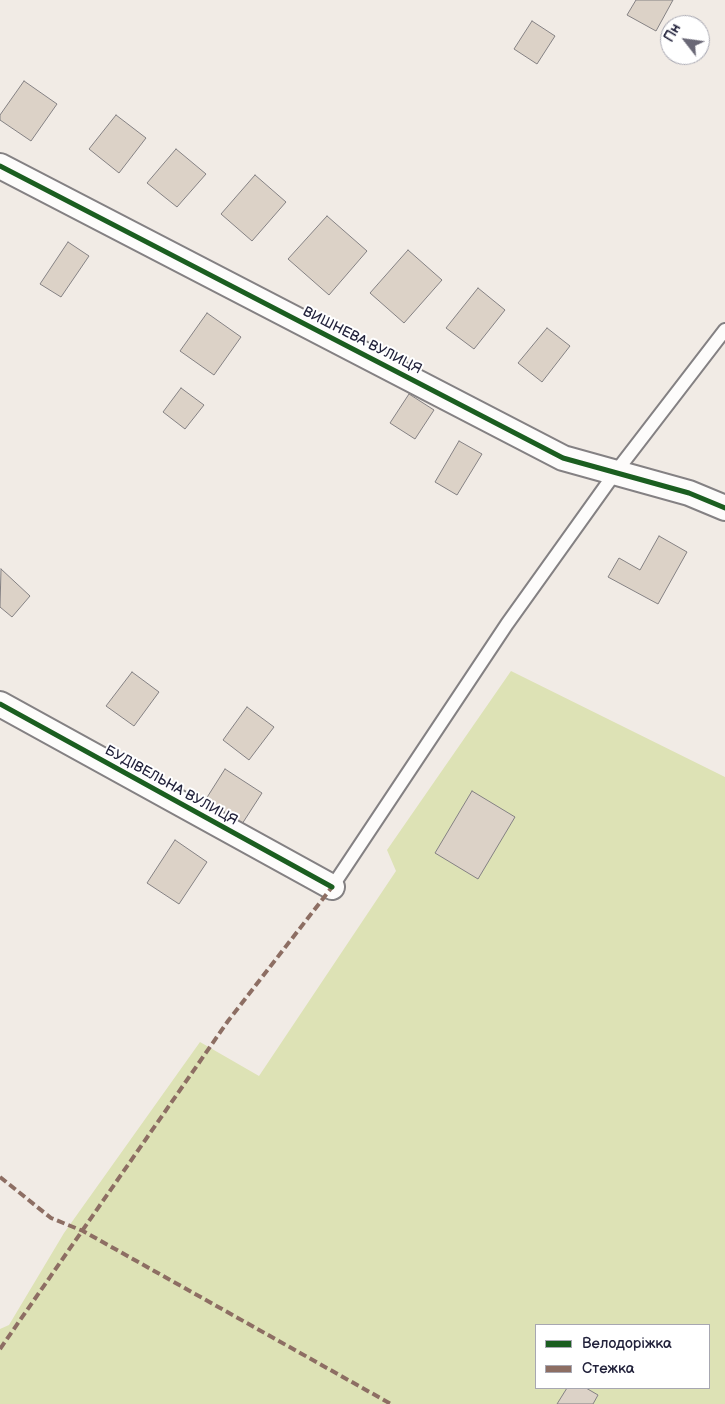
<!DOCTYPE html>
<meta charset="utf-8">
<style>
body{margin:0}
#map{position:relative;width:725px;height:1404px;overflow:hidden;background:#f1ebe5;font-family:"Balsamiq Sans",sans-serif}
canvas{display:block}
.legend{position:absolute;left:535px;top:1324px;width:175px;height:65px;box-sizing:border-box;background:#fff;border:1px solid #a7a7b1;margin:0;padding:6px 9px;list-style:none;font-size:15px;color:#22223b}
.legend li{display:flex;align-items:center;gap:10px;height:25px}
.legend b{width:25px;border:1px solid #a7a7b1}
.north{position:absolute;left:660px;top:15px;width:50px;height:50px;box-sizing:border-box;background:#fff;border:1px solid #a7a7b1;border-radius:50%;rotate:300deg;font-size:14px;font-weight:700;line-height:20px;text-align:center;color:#22223b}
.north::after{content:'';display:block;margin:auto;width:18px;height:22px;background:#6a6876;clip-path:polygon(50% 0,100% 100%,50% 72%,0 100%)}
</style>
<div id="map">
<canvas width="725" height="1404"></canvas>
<ul class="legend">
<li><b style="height:6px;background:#1b5e20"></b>Велодоріжка</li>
<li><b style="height:6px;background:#8d6e63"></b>Стежка</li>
</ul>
<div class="north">Пн</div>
</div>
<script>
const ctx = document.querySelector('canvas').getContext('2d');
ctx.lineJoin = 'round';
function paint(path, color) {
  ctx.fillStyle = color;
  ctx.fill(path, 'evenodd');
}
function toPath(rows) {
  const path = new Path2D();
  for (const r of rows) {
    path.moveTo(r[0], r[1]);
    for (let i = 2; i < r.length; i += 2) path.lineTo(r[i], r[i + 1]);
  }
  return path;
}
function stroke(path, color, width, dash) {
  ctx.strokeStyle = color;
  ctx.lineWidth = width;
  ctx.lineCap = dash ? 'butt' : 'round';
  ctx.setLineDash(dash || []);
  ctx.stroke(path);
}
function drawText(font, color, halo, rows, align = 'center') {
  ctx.font = font + ' "Balsamiq Sans",sans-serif';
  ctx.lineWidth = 4;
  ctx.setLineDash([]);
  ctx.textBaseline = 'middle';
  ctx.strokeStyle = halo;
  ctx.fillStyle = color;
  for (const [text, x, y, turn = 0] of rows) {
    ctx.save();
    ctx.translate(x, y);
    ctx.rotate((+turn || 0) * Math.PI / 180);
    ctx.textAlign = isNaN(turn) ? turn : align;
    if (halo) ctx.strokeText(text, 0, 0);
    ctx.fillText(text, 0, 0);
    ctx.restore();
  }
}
paint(toPath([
 [511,671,725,777,725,1404,0,1404,0,1329,9,1325,64,1233,200,1042,259,1076,396,871,387,850],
 [536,1325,709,1325,709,1388,536,1388]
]), '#dde2b5');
const building = toPath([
 [636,0,673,0,656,31,627,15,636,0],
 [532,21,555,36,537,64,514,49,532,21],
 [24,81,57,104,31,141,0,120,0,115,24,81],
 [116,115,146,138,119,173,89,149,116,115],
 [176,149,206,174,177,207,147,183,176,149],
 [255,175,286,202,252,241,221,214,255,175],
 [327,216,367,251,329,295,288,259,327,216],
 [68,242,89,256,61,297,40,284,68,242],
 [408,250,442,280,404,323,370,293,408,250],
 [478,288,505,310,474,349,446,328,478,288],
 [207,313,241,337,214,375,180,351,207,313],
 [547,328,570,346,542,382,518,363,547,328],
 [181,388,204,405,185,429,163,412,181,388],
 [409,394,434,410,415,439,390,423,409,394],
 [459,441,482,454,457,495,435,482,459,441],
 [659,536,687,552,658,604,608,577,619,558,640,570,659,536],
 [1,569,30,596,12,617,0,607,1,569],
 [132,672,159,692,134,726,106,706,132,672],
 [247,707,274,727,249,760,223,740,247,707],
 [225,769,262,793,242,824,206,799,225,769],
 [472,791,515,817,478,879,435,853,472,791],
 [175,840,207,862,179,904,147,883,175,840],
 [567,1388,586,1388,598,1395,593,1404,557,1404,567,1388]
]);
paint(building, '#dcd2c7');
stroke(building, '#848183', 1);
const lane = toPath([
 [332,887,507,624,615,473,725,330]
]);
const street = toPath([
 [0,166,563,458,689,493,725,508],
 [0,704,332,887]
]);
stroke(lane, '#848183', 16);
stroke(street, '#848183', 28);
stroke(lane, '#fdfcfb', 12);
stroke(street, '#fdfcfb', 24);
stroke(toPath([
 [0,1177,51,1218,83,1231,391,1404],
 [0,1349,228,1021,332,887]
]), '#8d6e63', 4, [8, 4]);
stroke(toPath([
 [0,166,563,458,689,493,725,508],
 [0,704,332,887]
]), '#1b5e20', 5);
drawText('14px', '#22223b', '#fff', [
 ["ВИШНЕВА ВУЛИЦЯ",362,341,27],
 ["БУДІВЕЛЬНА ВУЛИЦЯ",171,786,29]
]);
</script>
